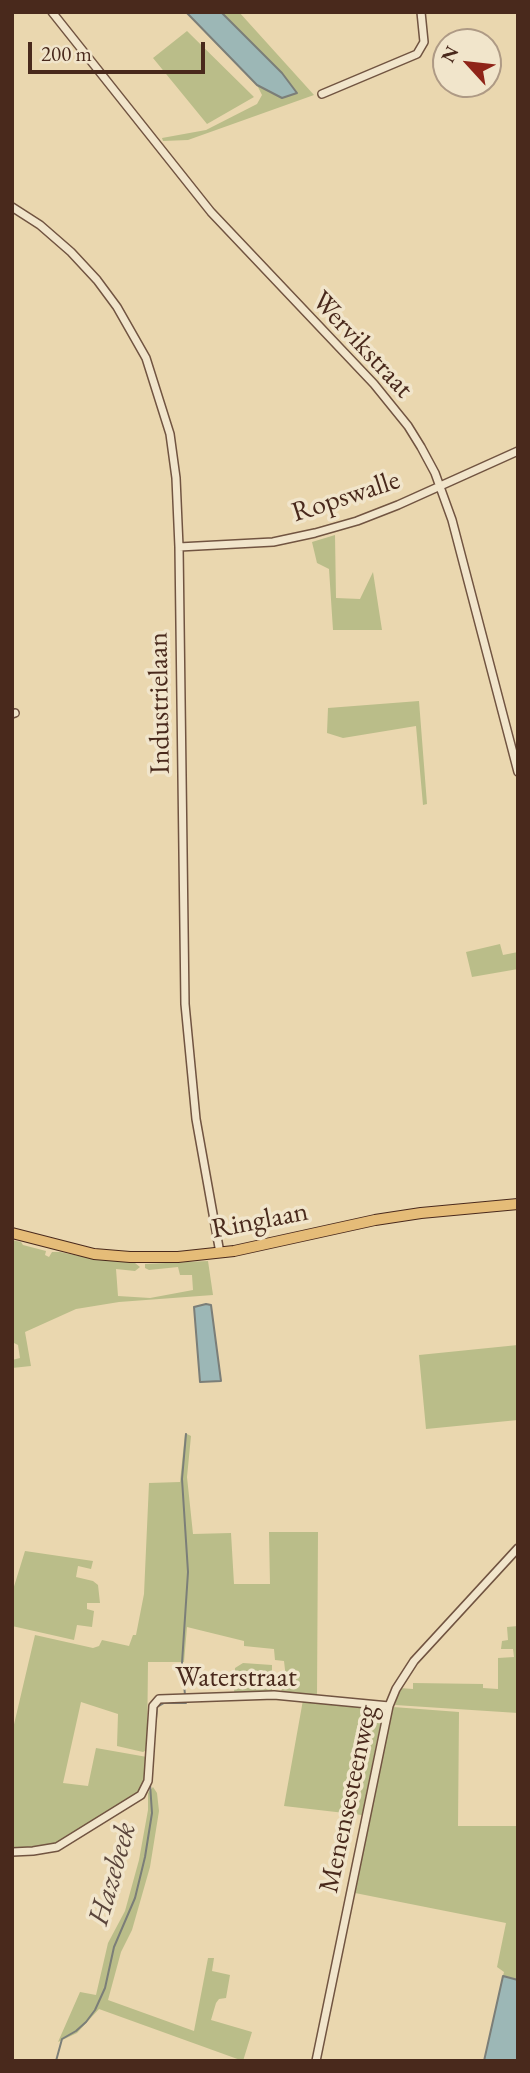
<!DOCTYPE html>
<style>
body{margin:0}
#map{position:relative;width:530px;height:2073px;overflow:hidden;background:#ead7af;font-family:"EB Garamond",serif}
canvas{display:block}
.frame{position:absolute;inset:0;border:14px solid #49291c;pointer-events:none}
.north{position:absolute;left:432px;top:28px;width:70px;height:70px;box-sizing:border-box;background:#f1e5cb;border:2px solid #ae9a85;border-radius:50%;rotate:297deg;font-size:19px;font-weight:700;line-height:28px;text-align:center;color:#49291c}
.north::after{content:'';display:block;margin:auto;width:24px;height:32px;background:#8f2418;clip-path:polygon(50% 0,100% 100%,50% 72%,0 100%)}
.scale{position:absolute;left:28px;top:42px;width:177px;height:32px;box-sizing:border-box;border:4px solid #49291c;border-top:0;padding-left:9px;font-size:21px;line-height:24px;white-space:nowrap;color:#49291c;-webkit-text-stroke:5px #f1e5cb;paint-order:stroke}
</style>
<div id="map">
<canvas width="530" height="2073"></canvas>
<div class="frame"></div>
<div class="north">N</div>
<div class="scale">200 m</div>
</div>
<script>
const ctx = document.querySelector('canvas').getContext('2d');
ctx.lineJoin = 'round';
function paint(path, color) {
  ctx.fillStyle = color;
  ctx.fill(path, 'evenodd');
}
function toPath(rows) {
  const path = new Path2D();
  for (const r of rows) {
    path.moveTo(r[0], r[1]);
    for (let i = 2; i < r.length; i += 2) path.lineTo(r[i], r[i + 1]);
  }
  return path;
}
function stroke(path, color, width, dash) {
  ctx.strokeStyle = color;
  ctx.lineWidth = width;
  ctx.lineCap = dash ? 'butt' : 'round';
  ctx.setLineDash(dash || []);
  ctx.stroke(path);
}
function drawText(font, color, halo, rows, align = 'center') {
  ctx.font = font + ' "EB Garamond",serif';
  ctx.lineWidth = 7;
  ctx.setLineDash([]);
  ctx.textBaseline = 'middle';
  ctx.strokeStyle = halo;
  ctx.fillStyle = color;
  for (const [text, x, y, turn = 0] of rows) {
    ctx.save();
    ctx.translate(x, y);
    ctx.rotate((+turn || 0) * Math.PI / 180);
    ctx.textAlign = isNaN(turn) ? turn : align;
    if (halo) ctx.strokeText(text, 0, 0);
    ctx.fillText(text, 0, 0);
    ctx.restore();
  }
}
paint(toPath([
 [221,12,239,12,314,95,188,140,163,141,162,138,206,130,257,104,262,95,257,85,282,98,282,73],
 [187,31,254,97,207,124,153,58],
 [335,535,336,598,360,599,373,572,382,630,333,630,329,569,317,563,312,542],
 [419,701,427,804,423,805,416,726,343,738,327,733,328,708],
 [500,944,503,955,518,952,518,969,472,977,466,952],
 [12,1240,21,1242,23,1245,46,1251,45,1255,49,1257,52,1252,60,1252,79,1256,135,1263,140,1267,135,1271,116,1269,118,1296,150,1298,193,1290,192,1275,180,1275,178,1267,149,1270,145,1268,145,1264,208,1261,213,1295,119,1302,76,1309,25,1332,31,1366,12,1368,12,1360,20,1358,18,1345,12,1342],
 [518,1345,518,1420,426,1429,419,1355],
 [185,1433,191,1436,187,1477,193,1534,231,1533,234,1584,270,1584,269,1532,318,1532,317,1696,280,1694,286,1678,284,1661,275,1660,274,1649,244,1646,244,1641,187,1627,184,1662,148,1662,147,1750,143,1752,117,1746,118,1714,81,1702,63,1783,88,1786,96,1748,147,1757,143,1790,92,1825,49,1847,12,1850,12,1733,35,1635,93,1648,99,1646,102,1640,129,1646,133,1635,136,1635,144,1594,149,1483,180,1482],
 [25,1551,93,1561,91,1569,78,1566,76,1577,93,1581,98,1585,100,1603,87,1603,87,1609,94,1611,92,1627,77,1625,74,1640,12,1626,12,1593],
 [518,1626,518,1713,395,1705,400,1688,413,1689,413,1683,483,1684,483,1688,498,1689,498,1658,514,1657,513,1649,501,1649,502,1641,508,1640,507,1627],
 [243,1663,272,1665,272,1694,234,1695,235,1668],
 [303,1700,381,1709,383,1711,362,1815,284,1806],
 [393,1707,459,1712,458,1826,518,1826,518,1980,503,1976,504,1972,497,1967,506,1923,355,1893],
 [153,1787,157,1793,159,1811,150,1867,132,1930,121,1952,108,2000,194,2031,208,1958,214,1958,212,1971,230,1975,226,1998,219,1999,216,2003,211,2020,252,2032,243,2061,99,2009,77,2033,58,2042,80,1992,96,1995,108,1943,125,1911,139,1860,148,1810,148,1793]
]), '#babd89');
const water = toPath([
 [186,12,221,12,282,73,297,93,282,98,257,85,186,12],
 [206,1304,211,1305,221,1381,200,1382,194,1307,206,1304],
 [503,1976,518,1980,517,2061,484,2061,503,1976]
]);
paint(water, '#9cb7b6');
stroke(water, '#7b7e78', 2);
stroke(toPath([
 [185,1695,182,1663,188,1572,182,1479,186,1434],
 [156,1719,157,1707,164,1703,186,1703],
 [56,2061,62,2039,76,2031,86,2022,95,2010,105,1988,114,1947,135,1898,145,1857,152,1813,150,1784]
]), '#7b7e78', 2);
const minor = toPath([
 [52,12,211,212,374,384,408,426,421,447,435,473,452,520,518,772],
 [322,94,417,54,424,42,421,12],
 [12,207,40,225,71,252,97,280,117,307,146,358,170,434,176,478,179,547,185,1004,196,1119,220,1253],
 [179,547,273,542,315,533,357,521,398,505,518,451],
 [12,714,15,713],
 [12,1852,33,1851,57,1847,141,1795,148,1781,153,1706,159,1699,274,1695,389,1706],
 [316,2061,389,1706,396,1689,414,1661,518,1548]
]);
const major = toPath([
 [12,1233,94,1254,130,1257,178,1257,234,1251,375,1220,421,1213,518,1204]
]);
stroke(minor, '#715441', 10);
stroke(major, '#49291c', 12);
stroke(minor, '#f1e5cb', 7);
stroke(major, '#e5bc78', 10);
drawText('28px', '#49291c', '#f1e5cb', [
 ["Wervikstraat",362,345,47],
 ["Ropswalle",346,497,-18],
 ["Industrielaan",160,703,-91],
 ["Ringlaan",260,1221,-11],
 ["Waterstraat",236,1678],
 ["Menensesteenweg",349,1799,-78]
]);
drawText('italic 30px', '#5a453b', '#f1e5cb', [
 ["Hazebeek",113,1874,-74]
]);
</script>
